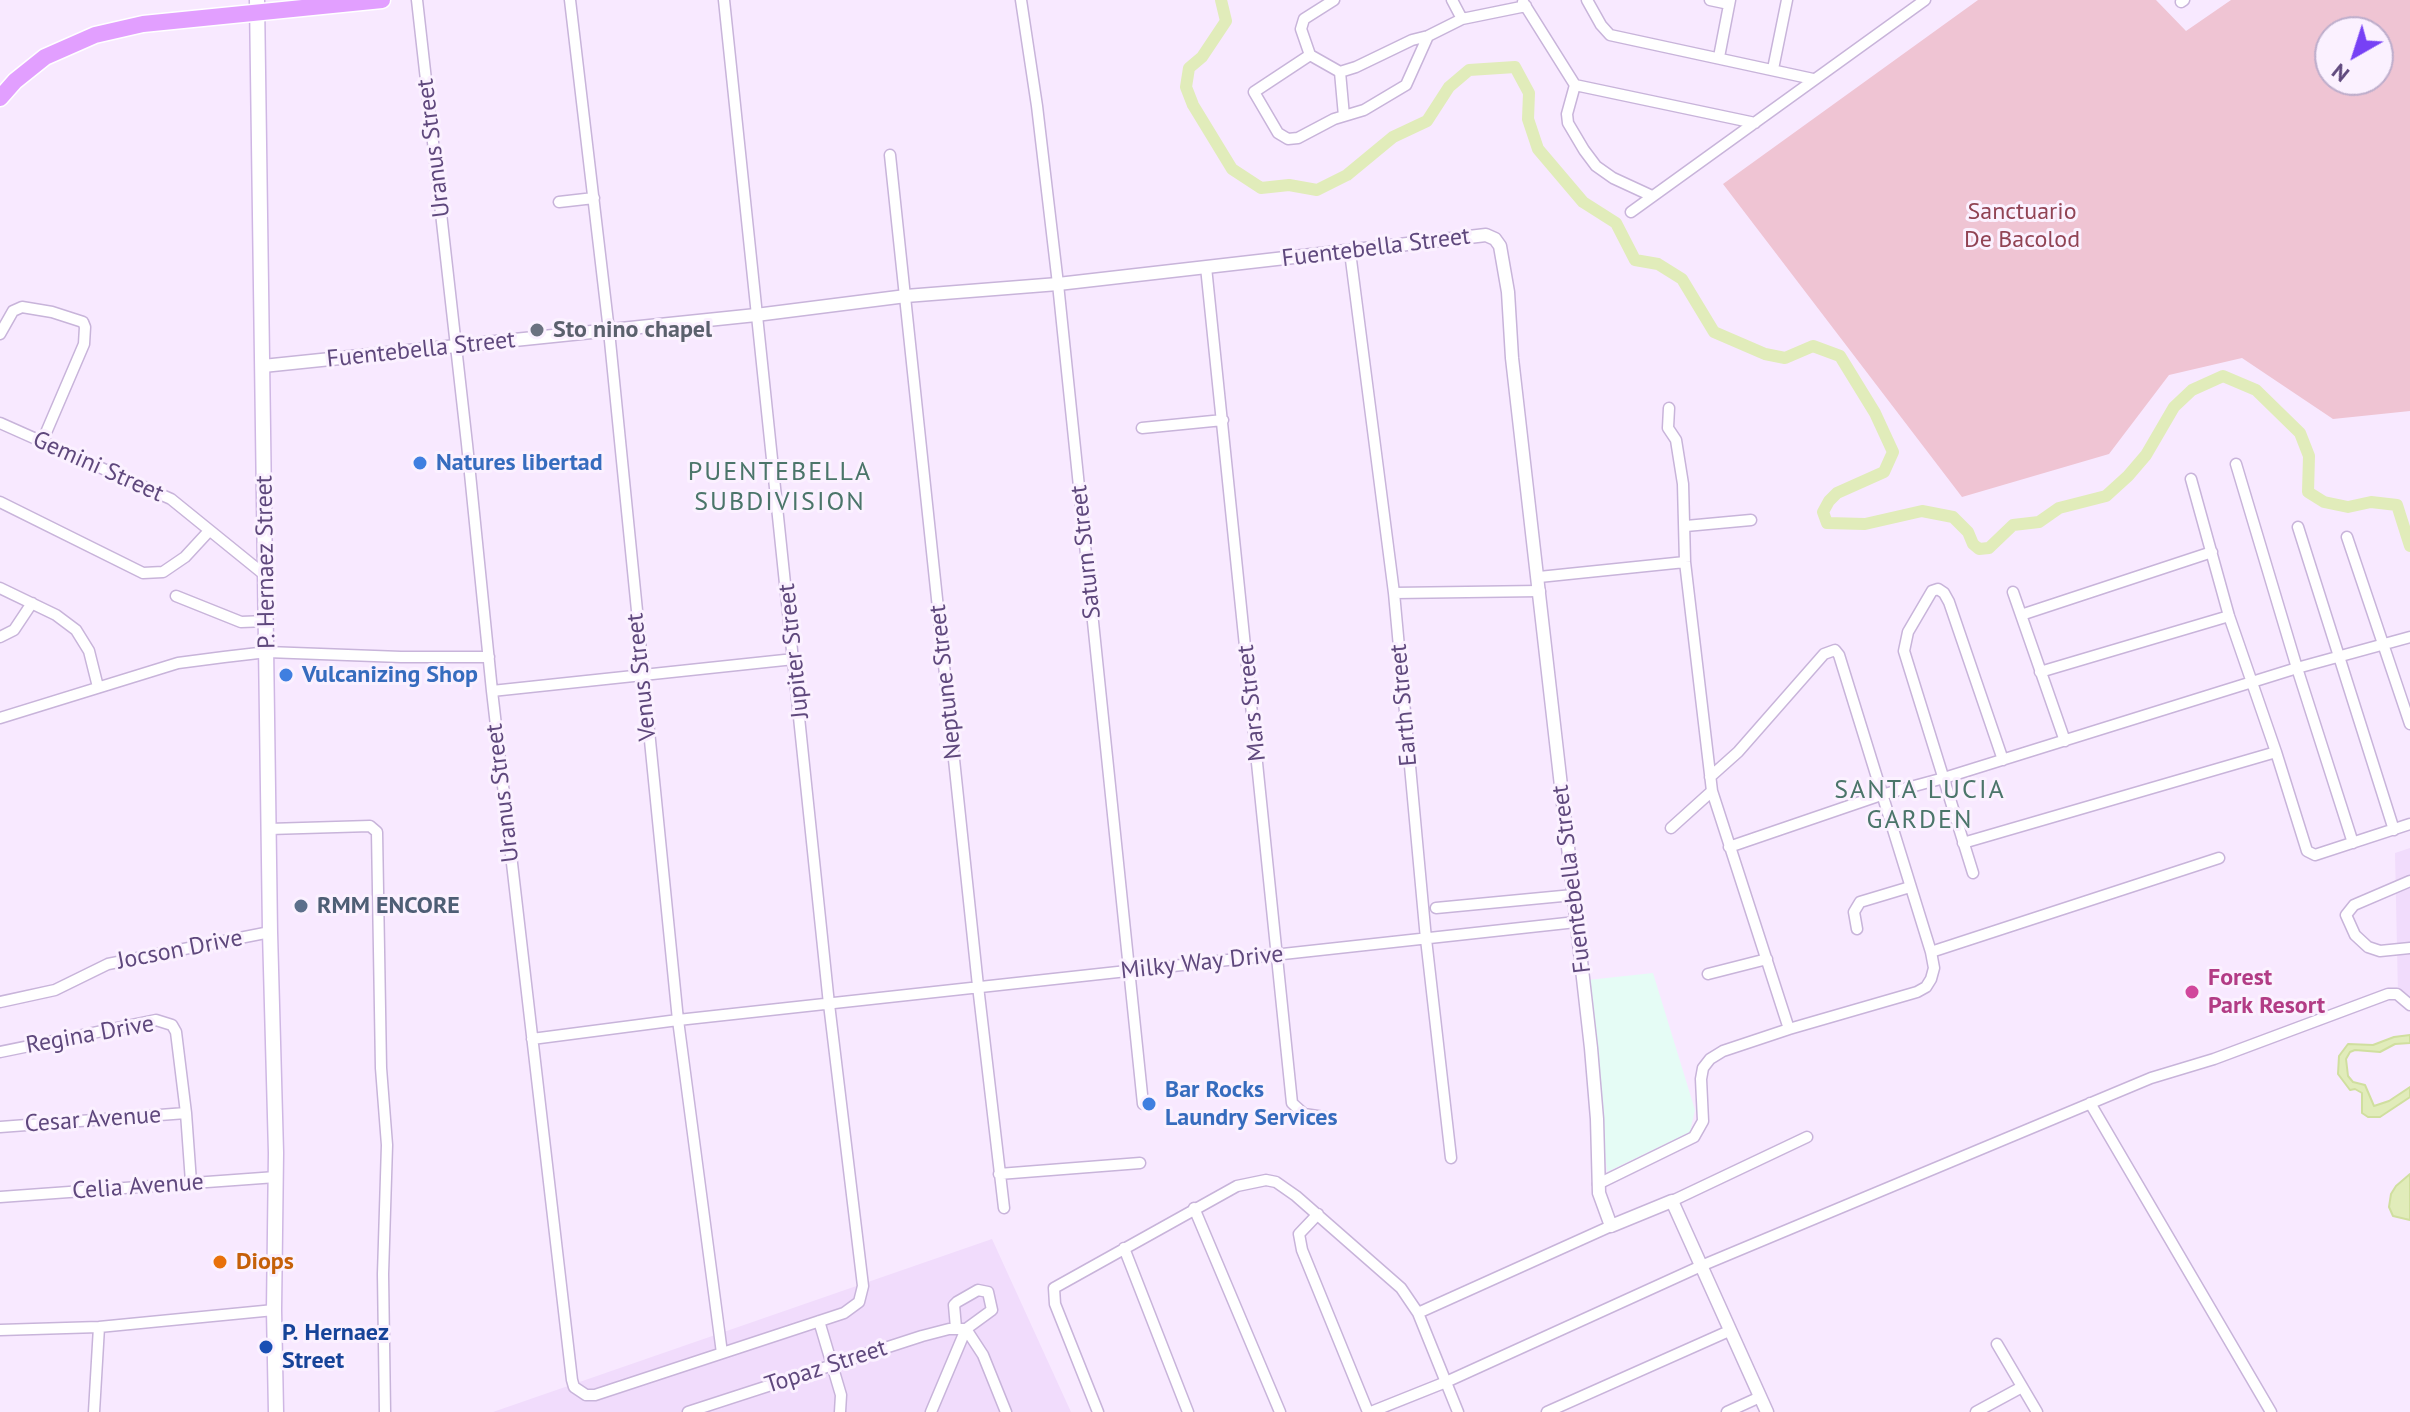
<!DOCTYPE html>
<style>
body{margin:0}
#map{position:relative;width:2410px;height:1412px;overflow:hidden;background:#f8e9ff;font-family:"PT Sans",sans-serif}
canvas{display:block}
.north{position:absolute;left:2314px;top:16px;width:80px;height:80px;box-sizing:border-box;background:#fbf1ff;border:2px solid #bdadcb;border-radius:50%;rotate:219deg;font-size:22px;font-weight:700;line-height:32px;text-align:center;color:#5f487d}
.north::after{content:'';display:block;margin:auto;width:28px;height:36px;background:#7741f5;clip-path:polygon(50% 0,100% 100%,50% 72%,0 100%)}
</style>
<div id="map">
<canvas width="2410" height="1412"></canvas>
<div class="north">N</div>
</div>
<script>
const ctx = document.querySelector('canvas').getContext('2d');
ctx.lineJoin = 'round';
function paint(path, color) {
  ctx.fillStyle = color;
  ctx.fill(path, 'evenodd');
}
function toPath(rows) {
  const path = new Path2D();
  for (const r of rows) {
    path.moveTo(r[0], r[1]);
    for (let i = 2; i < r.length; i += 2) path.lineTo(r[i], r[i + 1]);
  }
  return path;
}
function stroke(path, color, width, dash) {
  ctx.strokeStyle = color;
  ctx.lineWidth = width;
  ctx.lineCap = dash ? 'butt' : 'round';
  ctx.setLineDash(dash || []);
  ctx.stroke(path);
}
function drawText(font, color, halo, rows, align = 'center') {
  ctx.font = font + ' "PT Sans",sans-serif';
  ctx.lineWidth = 6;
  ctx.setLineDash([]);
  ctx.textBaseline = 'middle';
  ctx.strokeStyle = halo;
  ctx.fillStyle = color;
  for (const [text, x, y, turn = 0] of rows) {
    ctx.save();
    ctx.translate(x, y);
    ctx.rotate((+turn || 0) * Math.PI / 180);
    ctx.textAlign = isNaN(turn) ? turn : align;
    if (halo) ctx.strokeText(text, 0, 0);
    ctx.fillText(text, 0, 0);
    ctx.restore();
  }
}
paint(toPath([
 [2410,848,2410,1010,2398,996,2395,853],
 [992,1239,1071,1412,493,1412]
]), '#f1dcfc');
paint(toPath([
 [1653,973,1695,1110,1690,1132,1607,1172,1588,980]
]), '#e5fcf5');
paint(toPath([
 [1978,0,2156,0,2186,31,2231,0,2410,0,2410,411,2333,419,2242,358,2169,375,2109,454,1962,497,1723,184],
 [2330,32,2378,32,2378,80,2330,80]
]), '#efc4d3');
const water = toPath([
 [2410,1035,2410,1043,2395,1044,2380,1052,2355,1050,2350,1052,2346,1059,2348,1076,2353,1082,2365,1085,2374,1106,2389,1101,2410,1087,2410,1097,2380,1117,2368,1117,2362,1113,2362,1093,2355,1089,2350,1090,2338,1074,2339,1056,2348,1044,2373,1045,2394,1037,2410,1035],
 [2410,1174,2410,1220,2393,1216,2389,1207,2391,1194,2396,1186,2410,1174]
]);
paint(water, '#e1ecba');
stroke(water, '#d0df9f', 2);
stroke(toPath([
 [1221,0,1226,21,1202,57,1189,68,1186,87,1193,105,1232,169,1261,188,1289,185,1317,190,1347,175,1393,137,1427,121,1449,87,1469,70,1515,67,1529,93,1528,119,1538,149,1583,202,1616,223,1635,260,1658,264,1682,279,1714,332,1765,354,1785,358,1813,346,1840,356,1875,413,1893,452,1884,472,1837,493,1829,501,1823,512,1827,523,1865,524,1922,511,1953,517,1968,532,1973,544,1979,549,1989,548,2013,525,2039,522,2059,508,2106,496,2128,476,2146,455,2174,407,2192,390,2223,376,2256,390,2300,433,2309,456,2308,492,2324,502,2348,507,2371,502,2397,505,2410,546]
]), '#e1ecba', 12);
const minor = toPath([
 [417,0,467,444,492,691,572,1380,574,1387,586,1395,595,1395,844,1313,859,1302,863,1286,829,1004,724,0],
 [570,0,609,331,678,1020,722,1353],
 [1021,0,1037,106,1058,284,1143,1104],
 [1334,0,1304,19,1301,29,1310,55,1340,72,1356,67,1412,40,1428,36,1462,19,1526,6],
 [1452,0,1462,19],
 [1587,0,1601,25,1610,35,1813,79],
 [1710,0,1729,4],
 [1523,2,1575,85,1755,123],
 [2181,2,2184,0],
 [1310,55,1254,92,1278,133,1288,139,1298,138,1334,119,1364,110,1406,85,1428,36],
 [1719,57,1730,0],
 [1773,69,1787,0],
 [1340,72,1344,116],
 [1575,85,1567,114,1568,123,1584,150,1596,166,1613,178,1652,196],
 [890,155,978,986,1004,1208],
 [559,202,594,198],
 [1631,212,1925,0],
 [1350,252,1394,593,1426,939,1451,1158],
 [1206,267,1292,1103,1304,1114,1324,1117],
 [0,334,13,311,22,307,52,312,83,322,85,327,84,344,42,442],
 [1669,408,1668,428,1676,440,1683,484,1685,562,1712,791,1789,1029],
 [0,423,171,499,266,576],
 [1142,428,1223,420],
 [2236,464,2297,668,2353,843],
 [2191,479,2229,616,2276,752,2307,851,2315,855,2410,824],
 [0,502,143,573,163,572,185,557,209,531],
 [1686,526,1751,520],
 [2298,527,2394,830],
 [2347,537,2410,724],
 [1539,577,1685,562],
 [0,588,56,615,76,630,89,651,98,687],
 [2013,592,2065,741],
 [1394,593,1540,591],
 [176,596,241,622,267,621],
 [2021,615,2212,552],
 [0,637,14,630,32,603],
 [2040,672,2229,616],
 [492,691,794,659],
 [0,718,178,663,224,657,267,652,401,657,489,657],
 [1671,828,1712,791],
 [269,829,370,826,377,832,381,1068,387,1145,383,1274,385,1412],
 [1963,843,2276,752],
 [1729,847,1881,795,1944,778,2297,668,2410,637],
 [1973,873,1904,651,1908,632,1932,591,1938,589,1944,593,1949,602,2003,760],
 [2410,881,2354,905,2346,915,2355,935,2368,947,2380,951,2410,948],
 [1436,908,1573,895],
 [1857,929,1854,912,1860,902,1910,887],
 [1931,952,2219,858],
 [1708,974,1767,959],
 [0,1002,55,990,108,964,270,932],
 [532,1039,678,1020,1576,922],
 [0,1052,156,1020,172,1025,176,1032,186,1113,191,1182],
 [2090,1103,2271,1412],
 [0,1127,186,1113],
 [999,1174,1140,1163],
 [1598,1184,1694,1137,1703,1121,1701,1079,1703,1068,1710,1059,1723,1051,1789,1029,1917,992,1926,987,1931,979,1934,968,1931,952,1839,655,1835,650,1824,654,1738,752,1710,777],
 [0,1197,276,1177],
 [1672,1201,1807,1137],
 [1194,1208,1280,1412],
 [1318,1214,1299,1234,1302,1250,1368,1412],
 [1124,1248,1188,1412],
 [1418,1313,1611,1226],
 [819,1321,841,1395,840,1412],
 [966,1329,983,1355,1006,1412],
 [0,1330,99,1327,274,1310],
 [1997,1344,2037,1412],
 [94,1412,99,1327],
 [688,1412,922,1336,949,1329,966,1329],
 [931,1412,966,1329,992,1310,988,1292,978,1290,957,1302,954,1305,956,1328],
 [1098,1412,1055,1304,1054,1288,1237,1186,1266,1180,1276,1182,1296,1196,1401,1288,1418,1313,1458,1412],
 [1371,1412,1446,1382,1701,1266,2151,1078,2214,1059,2388,994,2397,994,2410,1005],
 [1547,1412,1729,1331],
 [1727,1412,1760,1397],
 [1976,1412,2022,1387]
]);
const tertiary = toPath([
 [263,366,756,315,906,296,1058,284,1486,235,1495,239,1500,246,1508,292,1512,358,1591,1048,1597,1119,1599,1193,1611,1226,1672,1201,1767,1412]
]);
const secondary = toPath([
 [257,0,270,932,276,1153,274,1310,276,1412]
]);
const primary = toPath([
 [0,98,15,81,45,57,95,35,143,24,382,0]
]);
stroke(minor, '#c8b4da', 13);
stroke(tertiary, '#c8b4da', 15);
stroke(secondary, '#cfb7e4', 17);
stroke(primary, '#fff', 19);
stroke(minor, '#fff', 10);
stroke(tertiary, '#fff', 12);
stroke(secondary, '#fff', 14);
stroke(primary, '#e29fff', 16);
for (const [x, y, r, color] of [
 [537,330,8,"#6b7280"],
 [420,463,8,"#3f7fe0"],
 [286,675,8,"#3f7fe0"],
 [301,906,8,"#5c6f8a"],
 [2192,992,8,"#d1479c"],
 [1149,1104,8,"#3f7fe0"],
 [220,1262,8,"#e8710a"],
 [266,1347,8,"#1a4fb4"]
]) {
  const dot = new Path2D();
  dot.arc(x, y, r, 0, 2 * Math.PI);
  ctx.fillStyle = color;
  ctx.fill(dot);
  stroke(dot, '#fbf1ff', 3);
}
drawText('24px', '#5f487d', '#fbf1ff', [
 ["Uranus Street",434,148,-97],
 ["Fuentebella Street",1376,248,-7],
 ["Fuentebella Street",421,350,-6],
 ["Gemini Street",98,467,24],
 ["Saturn Street",1086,552,-96],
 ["P. Hernaez Street",266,562,-91],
 ["Jupiter Street",794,651,-96],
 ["Venus Street",642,677,-96],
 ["Neptune Street",946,682,-96],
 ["Mars Street",1252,703,-96],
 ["Earth Street",1404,705,-95],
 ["Uranus Street",503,793,-97],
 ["Fuentebella Street",1572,879,-97],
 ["Jocson Drive",180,950,-11],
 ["Milky Way Drive",1202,963,-6],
 ["Regina Drive",90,1035,-10],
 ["Cesar Avenue",93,1120,-4],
 ["Celia Avenue",138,1187,-4],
 ["Topaz Street",826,1367,-18]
]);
drawText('24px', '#914354', '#fbf1ff', [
 ["Sanctuario",2022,212],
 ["De Bacolod",2022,240]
]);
drawText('bold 24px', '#5b616d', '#fbf1ff', [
 ["Sto nino chapel",553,330]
], 'left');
drawText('bold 24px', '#366cbe', '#fbf1ff', [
 ["Natures libertad",436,463],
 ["Vulcanizing Shop",302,675],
 ["Bar Rocks",1165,1090],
 ["Laundry Services",1165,1118]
], 'left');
drawText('bold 24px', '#4e5e75', '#fbf1ff', [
 ["RMM ENCORE",317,906]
], 'left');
drawText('bold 24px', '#b23c85', '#fbf1ff', [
 ["Forest",2208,978],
 ["Park Resort",2208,1006]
], 'left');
drawText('bold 24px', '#c56008', '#fbf1ff', [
 ["Diops",236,1262]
], 'left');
drawText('bold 24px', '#164399', '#fbf1ff', [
 ["P. Hernaez",282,1333],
 ["Street",282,1361]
], 'left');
ctx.letterSpacing = '2px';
drawText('26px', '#4b756a', '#fbf1ff', [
 ["PUENTEBELLA",780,473],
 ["SUBDIVISION",780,503],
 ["SANTA LUCIA",1920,791],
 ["GARDEN",1920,821]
]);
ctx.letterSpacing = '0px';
</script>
